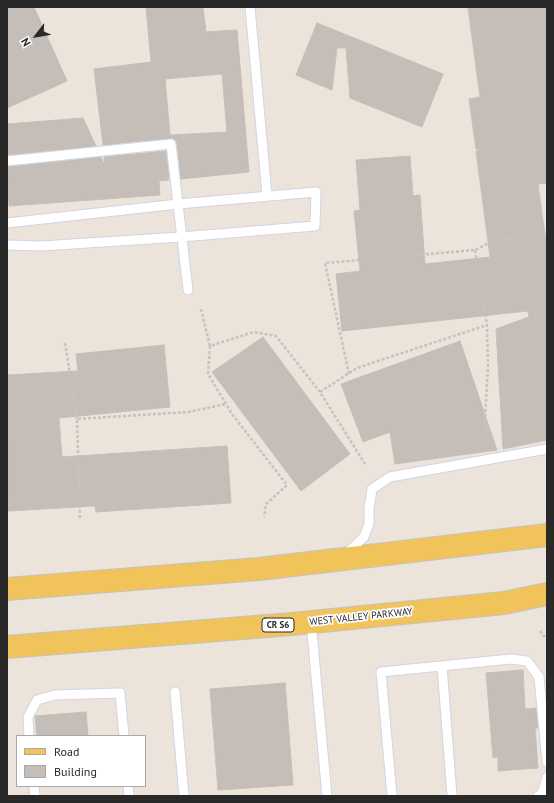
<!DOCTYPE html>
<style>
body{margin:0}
#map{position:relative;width:554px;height:803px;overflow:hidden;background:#ece3db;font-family:"PT Sans",sans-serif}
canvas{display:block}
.frame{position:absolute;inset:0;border:8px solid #292929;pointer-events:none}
.legend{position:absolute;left:16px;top:735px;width:130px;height:52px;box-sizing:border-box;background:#fff;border:1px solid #a9a9a9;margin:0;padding:5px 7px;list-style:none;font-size:12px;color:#292929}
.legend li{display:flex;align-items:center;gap:8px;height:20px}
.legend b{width:20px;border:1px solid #a9a9a9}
.north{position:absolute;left:16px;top:16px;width:40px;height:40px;-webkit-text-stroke:3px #fff;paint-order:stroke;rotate:239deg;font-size:11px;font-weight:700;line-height:16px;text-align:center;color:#292929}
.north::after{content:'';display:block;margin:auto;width:14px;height:18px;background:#292929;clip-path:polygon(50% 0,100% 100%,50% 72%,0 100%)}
</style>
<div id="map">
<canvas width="554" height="803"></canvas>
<div class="frame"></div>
<ul class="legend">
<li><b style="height:5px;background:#f1c35b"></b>Road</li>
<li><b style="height:11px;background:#c4bdb8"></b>Building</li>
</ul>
<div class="north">N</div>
</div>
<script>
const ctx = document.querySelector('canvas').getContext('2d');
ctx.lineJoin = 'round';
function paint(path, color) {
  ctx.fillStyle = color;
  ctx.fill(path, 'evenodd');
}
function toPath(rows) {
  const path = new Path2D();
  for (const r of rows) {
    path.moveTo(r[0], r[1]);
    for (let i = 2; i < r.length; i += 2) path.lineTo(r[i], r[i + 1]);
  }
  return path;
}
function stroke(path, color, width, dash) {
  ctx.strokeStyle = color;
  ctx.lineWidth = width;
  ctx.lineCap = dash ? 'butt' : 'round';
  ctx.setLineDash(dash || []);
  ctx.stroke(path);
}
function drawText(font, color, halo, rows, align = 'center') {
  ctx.font = font + ' "PT Sans",sans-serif';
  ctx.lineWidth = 3.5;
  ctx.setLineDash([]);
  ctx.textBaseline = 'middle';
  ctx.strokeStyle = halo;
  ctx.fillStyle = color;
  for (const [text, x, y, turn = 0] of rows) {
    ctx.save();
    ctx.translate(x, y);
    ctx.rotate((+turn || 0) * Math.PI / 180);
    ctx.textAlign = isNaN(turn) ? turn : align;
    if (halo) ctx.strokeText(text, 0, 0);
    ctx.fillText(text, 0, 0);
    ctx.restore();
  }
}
const building = toPath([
 [7,7,34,7,67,81,7,108,7,7],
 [146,7,203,7,206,32,237,30,249,172,181,179,177,143,173,138,103,145,94,69,151,62,146,7],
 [222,74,227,132,170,135,165,79,222,74],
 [468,7,547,7,547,183,538,184,547,250,547,440,503,449,496,329,529,317,528,311,342,331,336,274,360,271,354,211,360,210,356,160,410,156,413,196,420,195,425,264,490,257,476,151,481,151,476,149,469,99,480,97,468,7],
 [317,23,443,74,422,127,350,98,346,48,337,48,332,90,296,75,317,23],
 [83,118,96,146,7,155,7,124,83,118],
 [166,151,169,180,159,181,160,195,9,206,7,167,101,157,105,166,104,157,166,151],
 [263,337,350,454,301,491,212,372,263,337],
 [460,341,497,450,395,464,390,432,363,442,341,384,460,341],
 [164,345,170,407,59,418,62,457,227,446,231,503,96,512,95,506,8,511,7,375,78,371,76,354,164,345],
 [523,670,525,709,536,708,538,728,535,728,538,768,498,771,498,757,493,758,486,673,523,670],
 [285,683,293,785,218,790,210,689,285,683],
 [86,712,88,736,37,736,35,716,86,712]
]);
paint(building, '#c4bdb8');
stroke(building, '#c7bfb5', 1);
const service = toPath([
 [250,7,267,195],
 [7,161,171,144,188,290],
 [7,223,178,204,316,192,315,226,181,237,41,246,7,245],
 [345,555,364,537,369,524,369,509,372,489,390,477,547,449],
 [311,622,327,796],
 [442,666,452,796],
 [175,692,184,796],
 [29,736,28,717,37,700,55,695,120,693,124,736],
 [34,786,35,796],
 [128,786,129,796],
 [392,796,381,672,511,659,527,661,539,677,547,762],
 [538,796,542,794,547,777]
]);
const primary = toPath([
 [7,589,259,569,547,535],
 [7,647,292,624,504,603,547,594]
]);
stroke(service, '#d0d5e2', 11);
stroke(primary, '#c3c3c3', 24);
stroke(toPath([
 [475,250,487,325],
 [201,309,210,346,254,332,276,336,320,392,365,464],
 [65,343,77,419],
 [210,346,208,374,232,414,287,485,266,504,264,517],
 [349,374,325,263,475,250,495,240,547,235],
 [320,392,357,368,487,325,488,367,485,419,488,444],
 [80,518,77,419,188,412,226,404],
 [540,631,547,640]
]), '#c3c3c3', 2.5, [3, 2]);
stroke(service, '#fff', 9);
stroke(primary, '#f1c35b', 22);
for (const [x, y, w] of [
 [278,625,32]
]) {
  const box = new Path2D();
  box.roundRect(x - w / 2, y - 7, w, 14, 3);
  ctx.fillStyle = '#fff';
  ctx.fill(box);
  stroke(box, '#292929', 1);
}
drawText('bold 9px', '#292929', null, [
 ["CR S6",278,625]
]);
drawText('10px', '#292929', '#fff', [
 ["WEST VALLEY PARKWAY",361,617,-6]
]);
</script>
